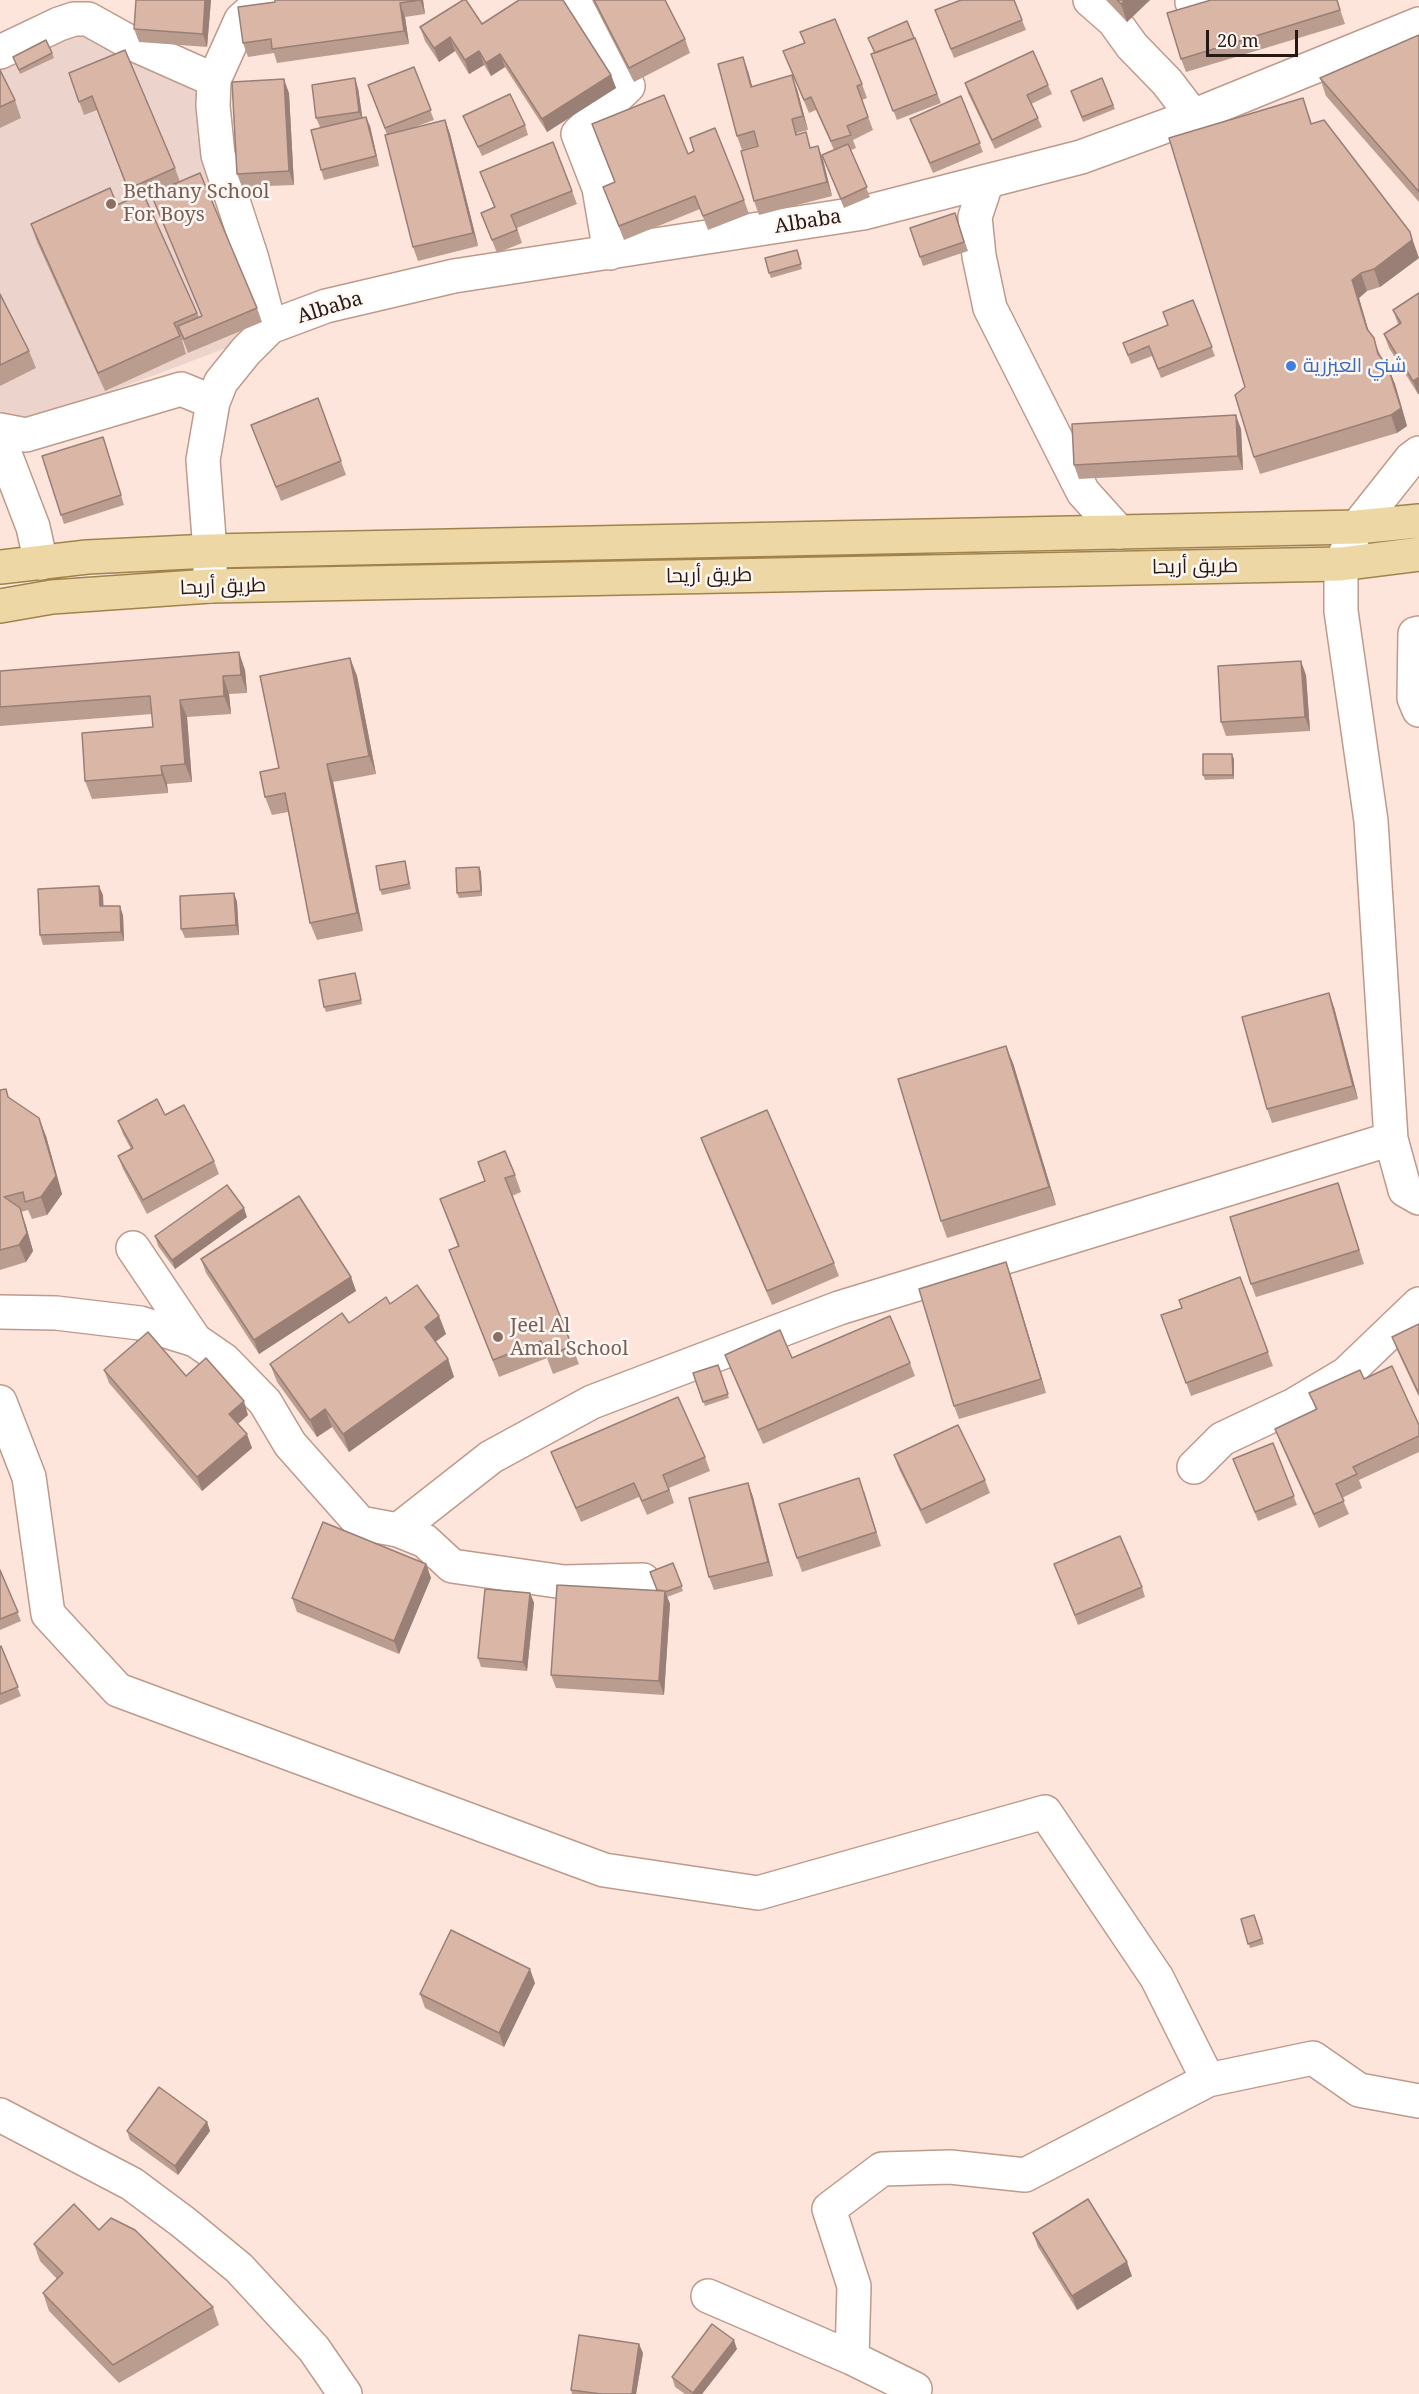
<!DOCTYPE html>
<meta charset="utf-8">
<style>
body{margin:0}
#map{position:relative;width:1419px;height:2394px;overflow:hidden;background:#fde5dc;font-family:"Noto Serif",serif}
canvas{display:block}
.scale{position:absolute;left:1206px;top:30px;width:92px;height:27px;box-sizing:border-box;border:3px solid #261813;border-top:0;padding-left:8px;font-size:18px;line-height:21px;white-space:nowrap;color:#261813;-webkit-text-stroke:4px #fef6f3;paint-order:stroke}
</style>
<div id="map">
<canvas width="1419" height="2394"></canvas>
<div class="scale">20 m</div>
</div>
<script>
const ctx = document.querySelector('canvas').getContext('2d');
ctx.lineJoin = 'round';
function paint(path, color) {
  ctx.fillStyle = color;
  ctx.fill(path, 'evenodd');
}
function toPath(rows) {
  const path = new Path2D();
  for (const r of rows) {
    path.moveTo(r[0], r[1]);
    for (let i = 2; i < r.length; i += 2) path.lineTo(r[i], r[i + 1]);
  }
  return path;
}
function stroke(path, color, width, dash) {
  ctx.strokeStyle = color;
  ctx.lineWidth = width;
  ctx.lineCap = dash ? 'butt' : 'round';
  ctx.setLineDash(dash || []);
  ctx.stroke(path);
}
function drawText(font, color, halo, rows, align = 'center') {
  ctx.font = font + ' "Noto Serif",Cairo,serif';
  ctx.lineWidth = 5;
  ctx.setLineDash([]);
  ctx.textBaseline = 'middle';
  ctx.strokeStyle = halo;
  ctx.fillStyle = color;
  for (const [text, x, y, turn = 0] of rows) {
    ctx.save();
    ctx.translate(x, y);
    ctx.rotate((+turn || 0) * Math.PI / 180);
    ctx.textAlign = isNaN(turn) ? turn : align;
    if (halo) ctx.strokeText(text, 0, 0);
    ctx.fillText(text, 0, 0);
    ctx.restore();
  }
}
paint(toPath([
 [82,25,198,94,258,319,237,344,72,406,18,419,0,412,0,67]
]), '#ecd3cc');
const minor = toPath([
 [577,0,628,86,578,134,599,188,610,253],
 [1090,0,1114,21,1132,46,1167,82,1193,116],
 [1192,2,1195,0],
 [0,52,59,24,74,19,88,19,133,44,214,80,213,106,218,155,252,259,270,327],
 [214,80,241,20,263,0],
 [987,181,975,217,979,256,990,308,1083,492,1119,532],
 [0,430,26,435,181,389,213,402],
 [0,441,33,527,41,563],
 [1419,453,1411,459,1357,527,1341,564,1341,611,1371,821,1391,1139,1405,1190,1419,1198],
 [210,586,210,551,203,460,213,402,221,382,246,351,270,327,326,306,454,276,863,213,1081,157,1193,116,1419,24],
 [1419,633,1415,634,1414,698,1419,710],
 [133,1248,195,1340,224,1360,265,1402,290,1444,360,1523,398,1530,491,1457,592,1402,839,1308,1391,1139],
 [0,1312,56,1313,140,1323,195,1340],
 [0,1402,29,1477,48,1614,118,1690,604,1870,758,1893,1045,1812,1157,1978,1208,2080],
 [1194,1467,1222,1439,1294,1405,1346,1374,1419,1304],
 [398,1530,425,1541,452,1566,564,1582,643,1580],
 [0,2115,132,2184,183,2222,239,2268,314,2349,345,2394],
 [708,2296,852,2358,915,2389,913,2394],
 [852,2358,854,2286,829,2209,882,2169,950,2167,1025,2175,1208,2080,1313,2058,1359,2090,1419,2101]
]);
const major = toPath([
 [0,567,87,557,210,551,1357,527,1419,521],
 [0,606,52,597,210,586,1341,564,1419,554]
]);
stroke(minor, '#be9a8b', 36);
stroke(major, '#a0834b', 36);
stroke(minor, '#fff', 33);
stroke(major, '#edd7a5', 33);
paint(toPath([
 [211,0,207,47,139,42,134,29],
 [423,0,425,14,405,17,409,44,277,63,274,53,248,57,243,43,238,7],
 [592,0,665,0,685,39,690,53,634,82],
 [1014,0,1026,30,954,58,935,10],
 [1106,0,1150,0,1127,22],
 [1211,0,1337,0,1345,24,1186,72,1181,59],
 [482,24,611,75,616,88,547,132,505,67,491,76,484,65,469,74,455,51,439,62,425,41,420,27],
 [800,32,862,84,867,98,862,100,873,130,853,140,856,148,851,150,870,197,844,208,822,155,834,150,816,110,809,113,788,64,783,51,804,43],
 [1419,35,1419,202,1326,96,1320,78],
 [915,38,941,103,897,120,871,54],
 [52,53,54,58,20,74,13,57],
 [414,67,434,120,412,128,445,120,450,134,478,246,418,261,413,247,387,135,368,85],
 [0,70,15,100,21,118,0,128],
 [748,71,752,86,797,89,808,130,797,133,797,134,811,148,818,146,823,160,832,196,759,215,754,201,758,145,742,150,737,136],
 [69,73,175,168,180,182,257,308,262,322,188,353,183,340,182,340,186,354,105,391,37,242,31,224,117,205,131,198,97,110,84,115],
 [151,195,202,316,199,317,145,197],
 [1102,78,1115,109,1083,122,1071,91],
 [965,83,1048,85,1052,94,1031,104,1042,127,995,149,968,93],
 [358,88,362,118,370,126,379,166,324,180,321,170,326,127,320,127,316,118],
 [289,93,294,185,242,187,237,174],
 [961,96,983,152,933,173,910,119],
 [1309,115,1312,124,1419,258,1380,287,1367,291,1359,298,1369,332,1395,384,1407,426,1397,433,1260,474,1254,457,1245,387],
 [463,116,525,125,528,135,482,156],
 [592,124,688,154,744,200,749,214,708,230,700,209,624,240,608,200,615,182],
 [480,172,572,191,577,204,517,228,522,243,497,253,481,213,494,207],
 [955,213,968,251,923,266,910,228],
 [797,250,802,269,771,278,769,273],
 [1419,293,1419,394,1418,394,1389,348,1384,334,1398,324,1393,310],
 [0,294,29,351,36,368,0,386],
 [1193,300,1215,356,1161,378,1152,356,1131,364,1123,343,1167,325],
 [318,398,346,475,281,501,251,425],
 [1241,429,1243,470,1079,479,1074,465],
 [106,446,124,505,64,524,61,515],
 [350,658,357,676,376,774,333,782,363,931,317,940,310,923,288,812,272,815,265,797,279,768],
 [245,670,247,693,229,694,231,714,187,717,192,782,167,784,168,793,92,799,85,781,153,727,152,714,0,726,0,671],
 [1306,675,1310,731,1226,736,1221,722],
 [1234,759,1234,779,1205,780,1203,775],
 [405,861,411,889,382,895,380,890],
 [479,867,481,872,482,896,459,898,457,893],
 [234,893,237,902,239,935,185,938,181,929],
 [103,895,103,906,123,915,124,941,43,945,40,935],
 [355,973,362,1004,326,1012,324,1007],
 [1334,1007,1358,1099,1272,1123,1267,1109],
 [1013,1063,1056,1205,947,1238,941,1221],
 [0,1090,9,1098,46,1136,62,1194,47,1215,32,1219,28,1210,21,1212,26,1226,33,1251,26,1262,0,1270],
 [165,1115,214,1161,219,1174,147,1214,123,1169,118,1156,131,1149,123,1134,118,1121],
 [701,1138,834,1263,839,1276,772,1305,706,1152],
 [478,1162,515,1175,521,1192,512,1196,579,1364,553,1374,547,1358,499,1377,449,1250,458,1247,440,1199,485,1181],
 [1338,1183,1364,1264,1256,1297,1251,1284],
 [247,1217,175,1269,158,1246,155,1236],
 [201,1259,351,1277,356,1291,259,1354,206,1273],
 [1006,1262,1046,1393,959,1419,954,1406],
 [1240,1277,1273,1366,1191,1396,1161,1315,1182,1308],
 [390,1304,439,1316,446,1334,435,1342,448,1359,454,1377,349,1452,332,1427,317,1437,277,1382,270,1364,349,1323],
 [1419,1324,1419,1397,1397,1350,1392,1337],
 [725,1355,910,1363,915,1376,763,1444,730,1368],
 [718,1365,729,1398,705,1406,693,1373],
 [104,1370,186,1376,248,1415,238,1424,252,1448,202,1491,109,1383],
 [1364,1379,1419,1425,1419,1452,1359,1480,1362,1488,1342,1498,1349,1514,1319,1528,1280,1442,1275,1429,1316,1410,1309,1393],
 [1273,1443,1297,1505,1258,1521,1237,1468],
 [551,1452,705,1457,710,1471,669,1488,674,1503,647,1515,639,1497,581,1522],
 [894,1455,985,1480,990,1493,926,1524,899,1469],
 [748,1483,753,1497,773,1576,714,1590,709,1577],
 [864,1491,881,1546,802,1572,797,1558],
 [673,1563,683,1591,667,1597,670,1604,664,1695,556,1688,551,1675,657,1590],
 [426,1564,431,1578,399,1654,297,1612,292,1598],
 [1054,1564,1142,1587,1145,1597,1078,1625],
 [0,1570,21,1621,0,1630],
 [530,1593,534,1603,527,1671,481,1667,478,1658],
 [0,1647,21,1696,0,1705],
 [1254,1915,1264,1944,1250,1948,1241,1919],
 [535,1983,504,2047,425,2008,420,1994],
 [207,2122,210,2131,178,2175,130,2140,127,2131],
 [99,2230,213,2307,219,2325,119,2383,49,2311,43,2293,57,2279,40,2261,34,2244],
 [1033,2233,1132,2276,1077,2310,1038,2247],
 [737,2349,702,2394,685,2394,675,2387,672,2377],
 [643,2353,636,2394,572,2394,571,2390]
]), '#bb9d90');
paint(toPath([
 [205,0,211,0,207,47,203,34],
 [420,0,423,0,425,14],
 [1125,0,1150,0,1127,22,1121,4],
 [400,3,405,17,409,44,404,31],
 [450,37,455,51,439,62,434,48],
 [479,51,484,65,469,74,465,60],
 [500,54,505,67,491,76,486,63],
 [743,57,748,71,756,100,751,87],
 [611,75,616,88,547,132,542,119],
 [792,75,797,89,808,130,803,116],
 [355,78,358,88,363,121,359,112],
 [284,79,289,93,294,185,289,171],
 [366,117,370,126,379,166,376,156],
 [445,120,450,134,478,246,473,233],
 [818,146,823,160,832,196,827,182],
 [1410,232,1419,258,1380,287,1374,269],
 [1361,273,1367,291,1359,298,1373,347,1367,329,1352,280],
 [1388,367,1395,384,1407,426,1397,433,1391,415],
 [1419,377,1419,394,1418,394,1413,381],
 [1236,415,1241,429,1243,470,1238,456],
 [239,652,245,670,247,693,241,675],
 [350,658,357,676,376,774,369,756],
 [1301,661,1306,675,1310,731,1305,717],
 [223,676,229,694,231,714,224,696],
 [180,700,187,717,192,782,185,764],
 [1232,754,1234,759,1234,779,1233,775],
 [327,764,333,782,363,931,357,913],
 [161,766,167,784,168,793,162,775],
 [479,867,481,872,482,896,481,891],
 [99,886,103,895,104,916,100,906],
 [234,893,237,902,239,935,236,925],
 [120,906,123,915,124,941,121,932],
 [1329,993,1334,1007,1358,1099,1353,1086],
 [1006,1046,1013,1063,1056,1205,1049,1187],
 [39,1118,46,1136,62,1194,47,1215,41,1197],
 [20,1208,26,1226,33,1251,26,1262,19,1245],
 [244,1208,247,1217,175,1269,172,1260],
 [1006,1262,1011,1276,1046,1393,1041,1379],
 [351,1277,356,1291,259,1354,254,1340],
 [439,1316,446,1334,431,1345,425,1327],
 [448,1359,454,1377,349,1452,343,1434],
 [244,1401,248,1415,234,1427,229,1414],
 [325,1409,332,1427,317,1437,310,1420],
 [247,1434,252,1448,202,1491,197,1477],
 [748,1483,753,1497,773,1576,768,1562],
 [426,1564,431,1578,399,1654,394,1641],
 [665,1591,670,1604,664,1695,659,1681],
 [530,1593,534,1603,527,1671,523,1662],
 [530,1969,535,1983,504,2047,499,2033],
 [207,2122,210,2131,178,2175,175,2166],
 [1127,2262,1132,2276,1077,2310,1072,2296],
 [734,2340,737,2349,702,2394,693,2394],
 [639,2344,643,2353,636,2394,632,2394]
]), '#997f75');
const building = toPath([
 [136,0,205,0,203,34,134,29,136,0],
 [275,0,420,0,400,3,404,31,272,49,271,39,243,43,238,7,275,2,275,0],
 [463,0,466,0,482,24,519,0,563,0,611,75,542,119,500,54,486,63,479,51,465,60,450,37,434,48,420,27,463,0],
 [594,0,665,0,685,39,629,68,594,0],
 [961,0,1014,0,1022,20,951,49,935,10,961,0],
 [1117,0,1125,0,1121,4,1117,0],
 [1211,0,1337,0,1340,10,1181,59,1167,13,1211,0],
 [835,19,862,84,857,86,868,117,847,126,851,135,831,141,811,97,804,100,783,51,805,43,800,32,835,19],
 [907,21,914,38,875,53,868,38,907,21],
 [1419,35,1419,192,1320,78,1419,35],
 [915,38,937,94,893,111,871,54,915,38],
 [46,40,52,53,19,70,13,57,46,40],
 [125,50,175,168,128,189,92,96,79,102,69,73,125,50],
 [1033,51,1048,85,1027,95,1038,118,992,140,965,83,1033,51],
 [743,57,751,87,792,75,803,116,792,119,796,135,806,132,810,148,818,146,827,182,754,201,741,151,758,146,754,131,737,136,718,64,743,57],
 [414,67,431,110,385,128,368,85,414,67],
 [0,70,15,100,0,107,0,70],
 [355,78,359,112,316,118,312,85,355,78],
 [1102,78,1113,105,1082,117,1071,91,1102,78],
 [284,79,289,171,237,174,232,82,284,79],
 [510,94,525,125,478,147,463,116,510,94],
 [664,95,688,154,694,151,690,138,715,128,744,200,703,216,695,196,619,226,603,187,615,182,592,124,664,95],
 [961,96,980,143,930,163,910,119,961,96],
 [1303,98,1311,124,1324,120,1410,232,1412,240,1374,269,1361,273,1352,280,1367,329,1374,338,1378,354,1388,367,1401,408,1391,415,1254,457,1235,395,1245,387,1169,138,1303,98],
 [366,117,376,156,321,170,311,130,366,117],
 [445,120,473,233,413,247,385,135,445,120],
 [553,142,572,191,511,215,517,230,492,240,481,213,495,207,480,172,553,142],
 [848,144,867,187,841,199,822,155,848,144],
 [200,173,257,308,184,339,178,326,202,316,151,194,200,173],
 [110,188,117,205,143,193,197,313,174,323,180,336,98,373,31,224,110,188],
 [955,213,964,242,920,257,910,228,955,213],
 [797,250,801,264,769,273,765,258,797,250],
 [1419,293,1419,377,1413,381,1384,334,1401,323,1393,310,1419,293],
 [0,294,29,351,0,365,0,294],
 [1193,300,1212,347,1158,369,1149,346,1128,355,1123,343,1168,325,1163,312,1193,300],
 [318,398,341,461,276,487,251,425,318,398],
 [1236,415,1238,456,1074,465,1072,424,1236,415],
 [103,437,121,495,61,515,42,456,103,437],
 [239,652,241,675,223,676,224,696,180,700,185,764,161,766,162,775,85,781,82,733,153,727,150,696,0,707,0,671,239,652],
 [350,658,369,756,327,764,357,913,310,923,285,793,265,797,260,772,279,768,260,676,350,658],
 [1301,661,1305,717,1221,722,1218,666,1301,661],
 [1203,754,1232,754,1233,775,1203,775,1203,754],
 [405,861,409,884,380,890,376,866,405,861],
 [479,867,481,891,457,893,456,868,479,867],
 [99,886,100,906,120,906,121,932,40,935,38,889,99,886],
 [234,893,236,925,181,929,180,896,234,893],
 [355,973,361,1000,324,1007,319,980,355,973],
 [1329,993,1353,1086,1267,1109,1242,1017,1329,993],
 [1006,1046,1049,1187,941,1221,898,1079,1006,1046],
 [6,1089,8,1097,39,1118,56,1176,41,1197,25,1202,23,1192,4,1197,20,1208,27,1233,19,1245,0,1250,0,1090,6,1089],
 [157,1099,165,1115,184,1105,214,1161,143,1200,118,1156,133,1148,118,1121,157,1099],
 [767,1110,834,1263,767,1291,701,1138,767,1110],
 [505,1151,515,1175,505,1178,572,1346,547,1356,541,1341,493,1360,449,1250,459,1246,440,1199,485,1181,478,1162,505,1151],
 [1338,1183,1359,1250,1251,1284,1230,1217,1338,1183],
 [227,1185,244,1208,172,1260,155,1236,227,1185],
 [299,1196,351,1277,254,1340,201,1259,299,1196],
 [1006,1262,1041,1379,954,1406,919,1289,1006,1262],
 [1240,1277,1268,1352,1186,1383,1161,1315,1182,1308,1179,1300,1240,1277],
 [417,1285,439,1316,425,1327,448,1359,343,1434,325,1409,310,1420,270,1364,342,1313,349,1323,386,1297,390,1304,417,1285],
 [890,1316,910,1363,758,1430,725,1355,780,1330,792,1358,890,1316],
 [1419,1324,1419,1394,1392,1337,1419,1324],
 [148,1332,186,1376,206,1358,244,1401,229,1414,247,1434,197,1477,104,1370,148,1332],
 [718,1365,728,1394,703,1402,693,1373,718,1365],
 [1392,1366,1419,1425,1419,1436,1353,1467,1357,1474,1336,1484,1344,1501,1314,1514,1275,1429,1317,1409,1309,1393,1360,1370,1364,1379,1392,1366],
 [678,1397,705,1457,663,1475,669,1490,642,1501,634,1483,576,1508,551,1452,678,1397],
 [958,1425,985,1480,921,1510,894,1455,958,1425],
 [1273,1443,1294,1496,1255,1512,1233,1459,1273,1443],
 [859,1478,876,1532,797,1558,779,1504,859,1478],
 [748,1483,768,1562,709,1577,689,1498,748,1483],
 [323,1522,426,1564,394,1641,292,1598,323,1522],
 [1120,1536,1142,1587,1075,1615,1054,1564,1120,1536],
 [673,1563,682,1586,665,1592,665,1591,657,1590,650,1572,673,1563],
 [0,1570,18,1612,0,1619,0,1570],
 [557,1585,665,1591,659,1681,551,1675,557,1585],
 [485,1589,530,1593,523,1662,478,1658,485,1589],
 [1,1646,18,1687,0,1694,0,1647,1,1646],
 [1254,1915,1262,1939,1248,1944,1241,1919,1254,1915],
 [451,1930,530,1969,499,2033,420,1994,451,1930],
 [159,2087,207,2122,175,2166,127,2131,159,2087],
 [1088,2199,1127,2262,1072,2296,1033,2233,1088,2199],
 [74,2204,99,2230,111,2218,135,2230,213,2307,113,2365,43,2293,63,2273,34,2244,74,2204],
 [712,2324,734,2340,693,2393,672,2377,712,2324],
 [579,2335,639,2344,632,2394,601,2394,571,2390,579,2335]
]);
paint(building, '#dab6a7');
stroke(building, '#997f75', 1.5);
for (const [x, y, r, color] of [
 [111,204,6,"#8d6e63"],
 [1291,366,6,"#3f7fe0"],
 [498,1337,6,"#8d6e63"]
]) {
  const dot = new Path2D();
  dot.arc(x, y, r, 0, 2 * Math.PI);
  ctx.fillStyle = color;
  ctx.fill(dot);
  stroke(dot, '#fef6f3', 2);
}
drawText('20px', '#785e54', '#fef6f3', [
 ["Bethany School",123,192],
 ["For Boys",123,215],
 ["Jeel Al",510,1326],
 ["Amal School",510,1349]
], 'left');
drawText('20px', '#261813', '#fef6f3', [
 ["Albaba",808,222,-9],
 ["Albaba",330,308,-17],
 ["طريق أريحا",1195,567,-1],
 ["طريق أريحا",709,576,-1],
 ["طريق أريحا",223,587,-2]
]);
drawText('20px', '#366cbe', '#fef6f3', [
 ["شني العيزرية",1303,366]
], 'left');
</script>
